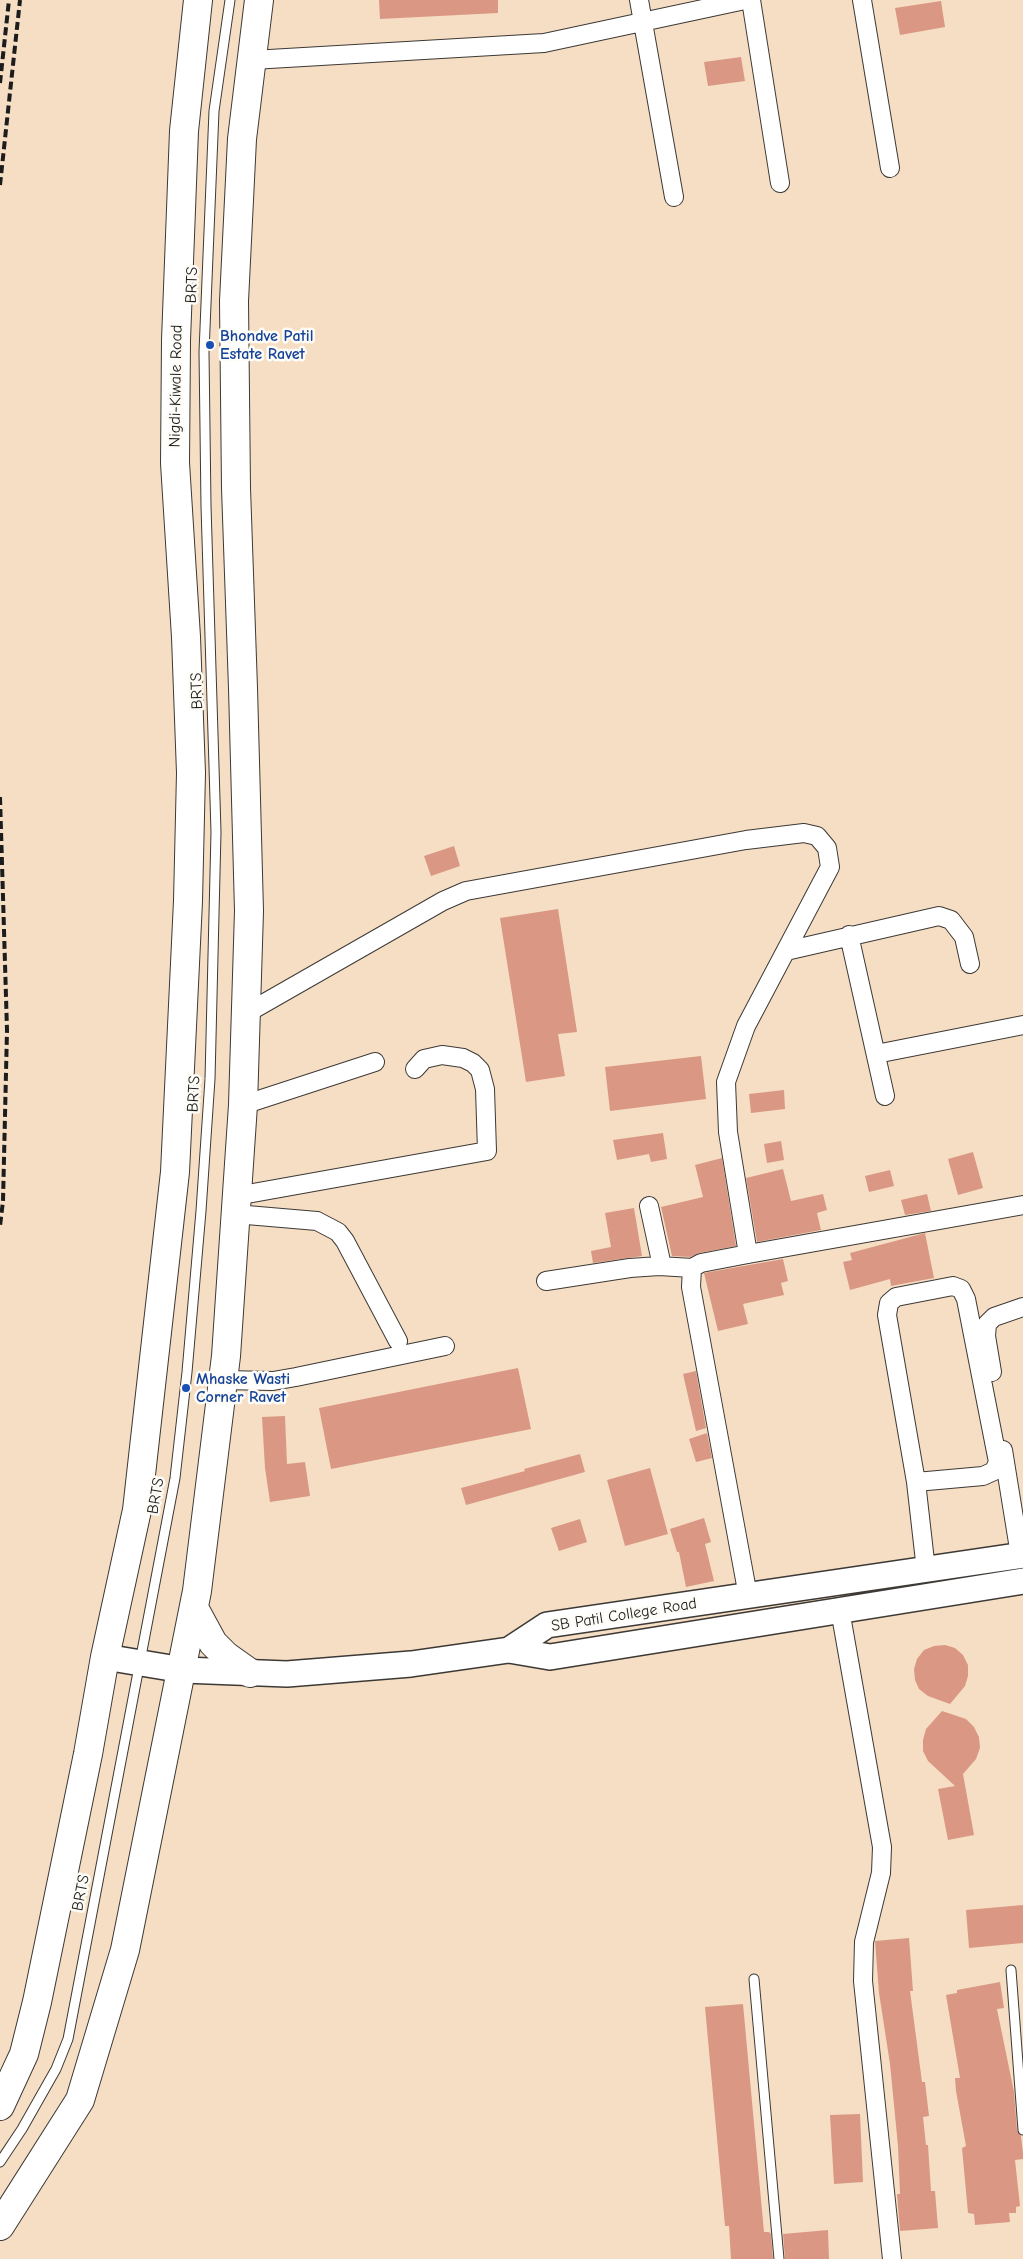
<!DOCTYPE html>
<style>
body{margin:0}
canvas{display:block;background:#f5dec3}
</style>
<canvas width="1023" height="2259"></canvas>
<script>
const ctx = document.querySelector('canvas').getContext('2d');
ctx.lineJoin = 'round';
function paint(path, color) {
  ctx.fillStyle = color;
  ctx.fill(path, 'evenodd');
}
function toPath(rows) {
  const path = new Path2D();
  for (const r of rows) {
    path.moveTo(r[0], r[1]);
    for (let i = 2; i < r.length; i += 2) path.lineTo(r[i], r[i + 1]);
  }
  return path;
}
function stroke(path, color, width, dash) {
  ctx.strokeStyle = color;
  ctx.lineWidth = width;
  ctx.lineCap = dash ? 'butt' : 'round';
  ctx.setLineDash(dash || []);
  ctx.stroke(path);
}
function drawText(font, color, halo, rows, align = 'center') {
  ctx.font = font + ' "Comic Neue",sans-serif';
  ctx.lineWidth = 5;
  ctx.setLineDash([]);
  ctx.textBaseline = 'middle';
  ctx.strokeStyle = halo;
  ctx.fillStyle = color;
  for (const [text, x, y, turn = 0] of rows) {
    ctx.save();
    ctx.translate(x, y);
    ctx.rotate((+turn || 0) * Math.PI / 180);
    ctx.textAlign = isNaN(turn) ? turn : align;
    if (halo) ctx.strokeText(text, 0, 0);
    ctx.fillText(text, 0, 0);
    ctx.restore();
  }
}
paint(toPath([
 [379,0,498,0,498,13,380,19],
 [941,1,945,27,900,35,895,8],
 [741,57,745,81,708,86,704,62],
 [454,846,460,866,431,876,424,856],
 [558,909,577,1032,558,1034,565,1076,526,1082,500,918],
 [701,1056,706,1099,610,1111,605,1067],
 [784,1090,785,1109,751,1113,749,1094],
 [663,1133,667,1159,651,1162,649,1154,617,1160,613,1140],
 [781,1141,784,1160,767,1163,764,1144],
 [973,1152,983,1188,958,1195,948,1159],
 [722,1158,736,1246,699,1253,690,1257,672,1256,661,1207,703,1197,695,1165],
 [783,1169,791,1201,823,1194,827,1210,817,1213,821,1230,757,1242,746,1178],
 [890,1170,894,1186,869,1192,865,1176],
 [927,1194,931,1211,905,1215,901,1200],
 [634,1208,642,1256,593,1263,591,1251,611,1247,605,1213],
 [925,1233,934,1278,891,1286,890,1279,850,1290,843,1262,852,1260,850,1253],
 [783,1259,788,1281,781,1283,784,1295,743,1304,748,1324,718,1331,704,1273],
 [518,1368,531,1429,331,1469,319,1408],
 [696,1371,706,1428,696,1431,683,1374],
 [285,1416,287,1464,305,1462,310,1496,270,1502,265,1468,262,1417],
 [707,1433,712,1458,696,1462,689,1439],
 [580,1454,585,1472,466,1505,461,1488,525,1471,524,1469],
 [650,1468,668,1534,625,1546,607,1480],
 [704,1518,711,1542,705,1544,714,1581,686,1587,679,1552,677,1552,670,1529],
 [580,1519,587,1542,559,1551,551,1528],
 [945,1645,955,1648,963,1655,968,1665,968,1676,965,1686,950,1704,928,1696,919,1689,915,1680,914,1669,917,1659,924,1650,934,1646],
 [942,1711,966,1719,974,1727,979,1737,980,1748,976,1759,963,1774,974,1835,948,1840,938,1789,955,1786,928,1761,923,1751,923,1740,926,1729],
 [1023,1905,1023,1943,969,1948,966,1910],
 [909,1938,913,1991,910,1991,922,2082,925,2082,929,2116,923,2117,926,2145,928,2145,931,2191,935,2191,938,2228,900,2231,897,2194,900,2194,898,2146,890,2064,879,1993,875,1941],
 [1000,1982,1004,2008,997,2009,1014,2092,1017,2130,1021,2136,1023,2153,1023,2159,1015,2160,1020,2206,1016,2207,1016,2213,1009,2213,1010,2222,975,2225,974,2214,968,2213,962,2148,966,2146,956,2091,955,2078,960,2078,946,1995,957,1993,957,1990],
 [743,2004,764,2232,769,2232,771,2234,773,2259,731,2259,729,2226,725,2226,705,2007],
 [860,2114,863,2182,834,2184,830,2115],
 [828,2230,829,2259,785,2259,783,2234]
]), '#da9884');
const lane = toPath([
 [1011,1970,1023,2130],
 [754,1979,779,2259],
 [0,2162,22,2129,56,2069,68,2039,175,1478,187,1372,201,1211,210,1079,216,832,206,506,204,352,214,111,230,0]
]);
const street = toPath([
 [639,0,674,197],
 [751,0,780,183],
 [862,0,890,168],
 [252,60,544,43,745,0],
 [849,935,885,1096],
 [786,951,939,916,951,920,964,937,970,964],
 [247,1013,443,901,466,891,746,840,804,833,817,836,827,848,830,867,746,1026,726,1082,728,1132,748,1254],
 [876,1054,1023,1025],
 [243,1105,375,1062],
 [236,1196,487,1151,485,1089,480,1070,473,1063,463,1058,442,1055,424,1059,415,1069],
 [649,1206,662,1266],
 [235,1214,317,1221,338,1232,345,1241,398,1341],
 [546,1281,630,1268,659,1266,692,1268],
 [992,1372,986,1336,987,1324,994,1317,1023,1307],
 [223,1380,273,1381,296,1377,445,1346],
 [1003,1450,1020,1555],
 [916,1482,983,1476,994,1471,998,1462,966,1299,961,1289,953,1286,896,1297,889,1303,887,1315,916,1482,926,1570],
 [748,1596,691,1287,692,1268,701,1263,748,1254,1023,1205],
 [840,1610,882,1847,881,1873,864,1942,863,1981,892,2259]
]);
const secondary = toPath([
 [509,1650,547,1625,1023,1555],
 [105,1657,183,1670,287,1674,411,1664,509,1650,550,1657,1023,1581]
]);
const primary = toPath([
 [194,1608,213,1643,226,1656,250,1673],
 [0,2106,24,2054,37,2002,88,1754,105,1657,137,1510,175,1172,188,901,191,773,186,637,175,463,176,340,184,131,198,0],
 [0,2226,80,2100,125,1950,197,1591,226,1356,243,1105,249,911,243,688,236,488,234,301,242,139,259,0]
]);
stroke(lane, '#3d3935', 11);
stroke(street, '#3d3935', 20);
stroke(secondary, '#3d3935', 28);
stroke(primary, '#3d3935', 30);
stroke(lane, '#fff', 9);
stroke(street, '#fff', 18);
stroke(secondary, '#fff', 25);
stroke(primary, '#fff', 28);
stroke(toPath([
 [0,83,9,0],
 [0,185,20,0],
 [0,797,7,1030,3,1201,0,1226]
]), '#1c1c1c', 4, [8, 4]);
for (const [x, y, r, color] of [
 [210,345,5,"#1a4fb4"],
 [186,1388,5,"#1a4fb4"]
]) {
  const dot = new Path2D();
  dot.arc(x, y, r, 0, 2 * Math.PI);
  ctx.fillStyle = color;
  ctx.fill(dot);
  stroke(dot, '#fdfcf7', 2);
}
drawText('16px', '#1c1c1c', '#fdfcf7', [
 ["BRTS",192,285,-88],
 ["Nigdi-Kiwale Road",176,386,-89],
 ["BRTS",197,691,-92],
 ["BRTS",194,1094,-87],
 ["BRTS",156,1496,-80],
 ["SB Patil College Road",624,1615,-9],
 ["BRTS",81,1893,-79]
]);
drawText('bold 16px', '#164399', '#fdfcf7', [
 ["Bhondve Patil",220,336],
 ["Estate Ravet",220,354],
 ["Mhaske Wasti",196,1379],
 ["Corner Ravet",196,1397]
], 'left');
</script>
